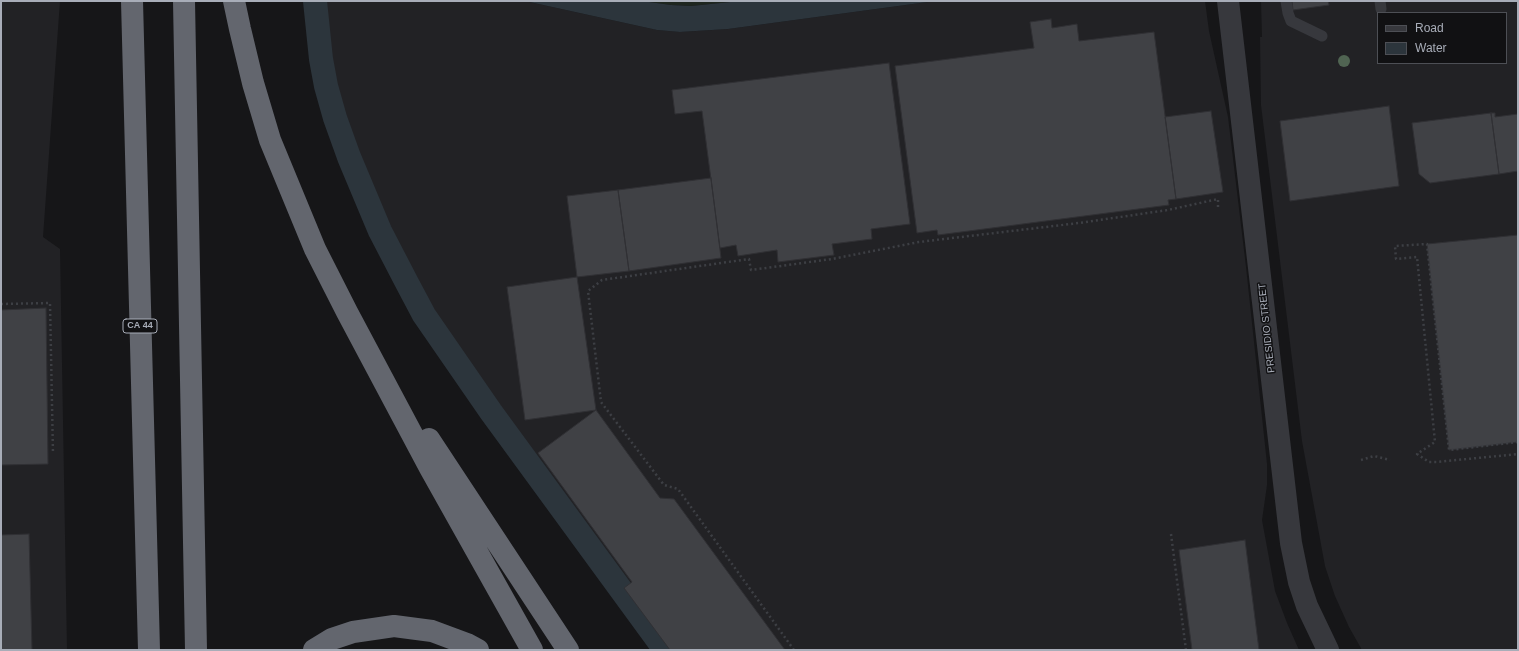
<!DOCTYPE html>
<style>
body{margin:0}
#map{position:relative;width:1519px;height:651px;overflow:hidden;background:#161618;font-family:Arial,sans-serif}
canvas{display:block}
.frame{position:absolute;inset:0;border:2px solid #a8adb8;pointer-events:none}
.legend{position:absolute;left:1377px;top:12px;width:130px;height:52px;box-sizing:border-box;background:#111113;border:1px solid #4d4f55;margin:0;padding:5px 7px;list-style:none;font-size:12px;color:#a8adb8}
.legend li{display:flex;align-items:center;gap:8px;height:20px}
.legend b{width:20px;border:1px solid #4d4f55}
</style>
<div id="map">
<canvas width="1519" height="651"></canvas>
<div class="frame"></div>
<ul class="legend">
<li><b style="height:5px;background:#37383d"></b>Road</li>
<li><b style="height:11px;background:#2c353c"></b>Water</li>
</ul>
</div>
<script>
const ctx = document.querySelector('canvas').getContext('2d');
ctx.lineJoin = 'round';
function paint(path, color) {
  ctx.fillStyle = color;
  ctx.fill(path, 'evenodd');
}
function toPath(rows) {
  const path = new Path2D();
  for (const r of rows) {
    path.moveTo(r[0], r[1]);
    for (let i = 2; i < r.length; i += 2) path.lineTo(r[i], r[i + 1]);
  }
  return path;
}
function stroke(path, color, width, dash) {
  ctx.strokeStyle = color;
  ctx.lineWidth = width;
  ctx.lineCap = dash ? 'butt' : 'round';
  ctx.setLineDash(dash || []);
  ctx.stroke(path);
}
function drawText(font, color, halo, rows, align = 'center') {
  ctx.font = font + ' Arial,sans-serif';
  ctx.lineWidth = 3;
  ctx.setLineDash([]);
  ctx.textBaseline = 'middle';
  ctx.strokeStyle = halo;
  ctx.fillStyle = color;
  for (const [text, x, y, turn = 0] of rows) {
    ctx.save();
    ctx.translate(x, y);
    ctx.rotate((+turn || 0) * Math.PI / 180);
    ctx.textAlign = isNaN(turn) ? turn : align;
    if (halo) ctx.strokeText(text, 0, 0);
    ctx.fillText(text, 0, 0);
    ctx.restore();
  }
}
paint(toPath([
 [1,1,60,1,43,237,60,249,67,650,1,650],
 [319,1,525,1,657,30,680,32,728,29,935,1,1205,1,1209,31,1228,117,1246,267,1267,464,1267,485,1262,520,1275,591,1287,623,1299,650,657,650,617,594,625,587,465,365,426,308,409,278,385,230,349,143,332,91,327,72],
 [1261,1,1518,1,1518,650,1362,650,1349,627,1335,596,1325,566,1302,441,1261,105,1260,37,1262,37],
 [1378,13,1506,13,1506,63,1378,63]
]), '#222225');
paint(toPath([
 [642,1,740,1,691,6,671,5]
]), '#1e261f');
paint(toPath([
 [525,1,642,1,671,5,691,6,740,1,935,1,728,29,680,32,657,30]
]), '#2c353c');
stroke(toPath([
 [315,1,321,59,326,86,335,118,349,157,380,231,407,283,424,315,491,412,665,650]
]), '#2c353c', 24);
const building = toPath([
 [1292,1,1328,1,1329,5,1293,10,1292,1],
 [1051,19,1052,28,1077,24,1079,41,1154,32,1176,199,1168,200,1169,205,938,235,937,230,917,233,895,66,1034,48,1030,22,1051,19],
 [889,63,910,224,871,229,872,239,832,244,834,255,778,262,777,250,738,256,736,245,720,248,702,111,675,114,672,90,889,63],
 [1389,106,1399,186,1290,201,1280,121,1389,106],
 [1211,111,1223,192,1176,199,1165,117,1211,111],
 [1491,113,1499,174,1430,183,1419,174,1412,123,1491,113],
 [1491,113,1495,113,1495,117,1518,114,1518,171,1499,174,1491,113],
 [711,178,721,258,629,271,618,190,711,178],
 [618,190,629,271,577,277,567,196,618,190],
 [1518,235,1518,442,1449,450,1427,244,1518,235],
 [577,277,596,410,525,420,507,287,577,277],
 [46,308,48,464,1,465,1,310,46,308],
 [596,410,660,498,674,499,785,650,670,650,624,588,632,582,538,453,596,410],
 [29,534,32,650,1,650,1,535,29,534],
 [1245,540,1259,650,1192,650,1179,550,1245,540]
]);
paint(building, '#404145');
stroke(building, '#303034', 1);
stroke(toPath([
 [1,304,50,303,53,454],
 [1518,442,1449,450,1427,244,1395,246,1396,259,1417,257,1435,442,1417,454,1429,462,1437,462,1518,454],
 [1361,460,1374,456,1390,460],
 [1171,534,1186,650],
 [794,650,678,489,664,485,601,402,588,291,602,280,749,259,751,270,832,259,919,242,1079,223,1168,210,1218,199,1218,209]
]), '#3d3f44', 2.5, [2, 3]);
stroke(toPath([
 [1286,1,1288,13,1291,21,1322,36],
 [1380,1,1381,9]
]), '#37383d', 11);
stroke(toPath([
 [1228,1,1291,543,1299,582,1307,606,1328,650]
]), '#37383d', 22);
stroke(toPath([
 [132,1,149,650],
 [184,1,196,650],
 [234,1,240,29,253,83,270,140,315,249,347,312,430,468,532,650],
 [429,439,568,650],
 [314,650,332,639,353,632,394,626,432,631,467,644,478,650]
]), '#63666e', 22);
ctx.fillStyle = '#506452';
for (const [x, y] of [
 [1344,61]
]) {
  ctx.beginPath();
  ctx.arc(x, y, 6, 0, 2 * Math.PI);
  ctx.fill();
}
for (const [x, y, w] of [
 [140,326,34]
]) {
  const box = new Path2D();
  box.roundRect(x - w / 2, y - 7, w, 14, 3);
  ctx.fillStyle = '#111113';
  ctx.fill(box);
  stroke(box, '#a8adb8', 1);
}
drawText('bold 9px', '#a8adb8', null, [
 ["CA 44",140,326]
]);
drawText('10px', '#a8adb8', '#111113', [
 ["PRESIDIO STREET",1267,328,-96]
]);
</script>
